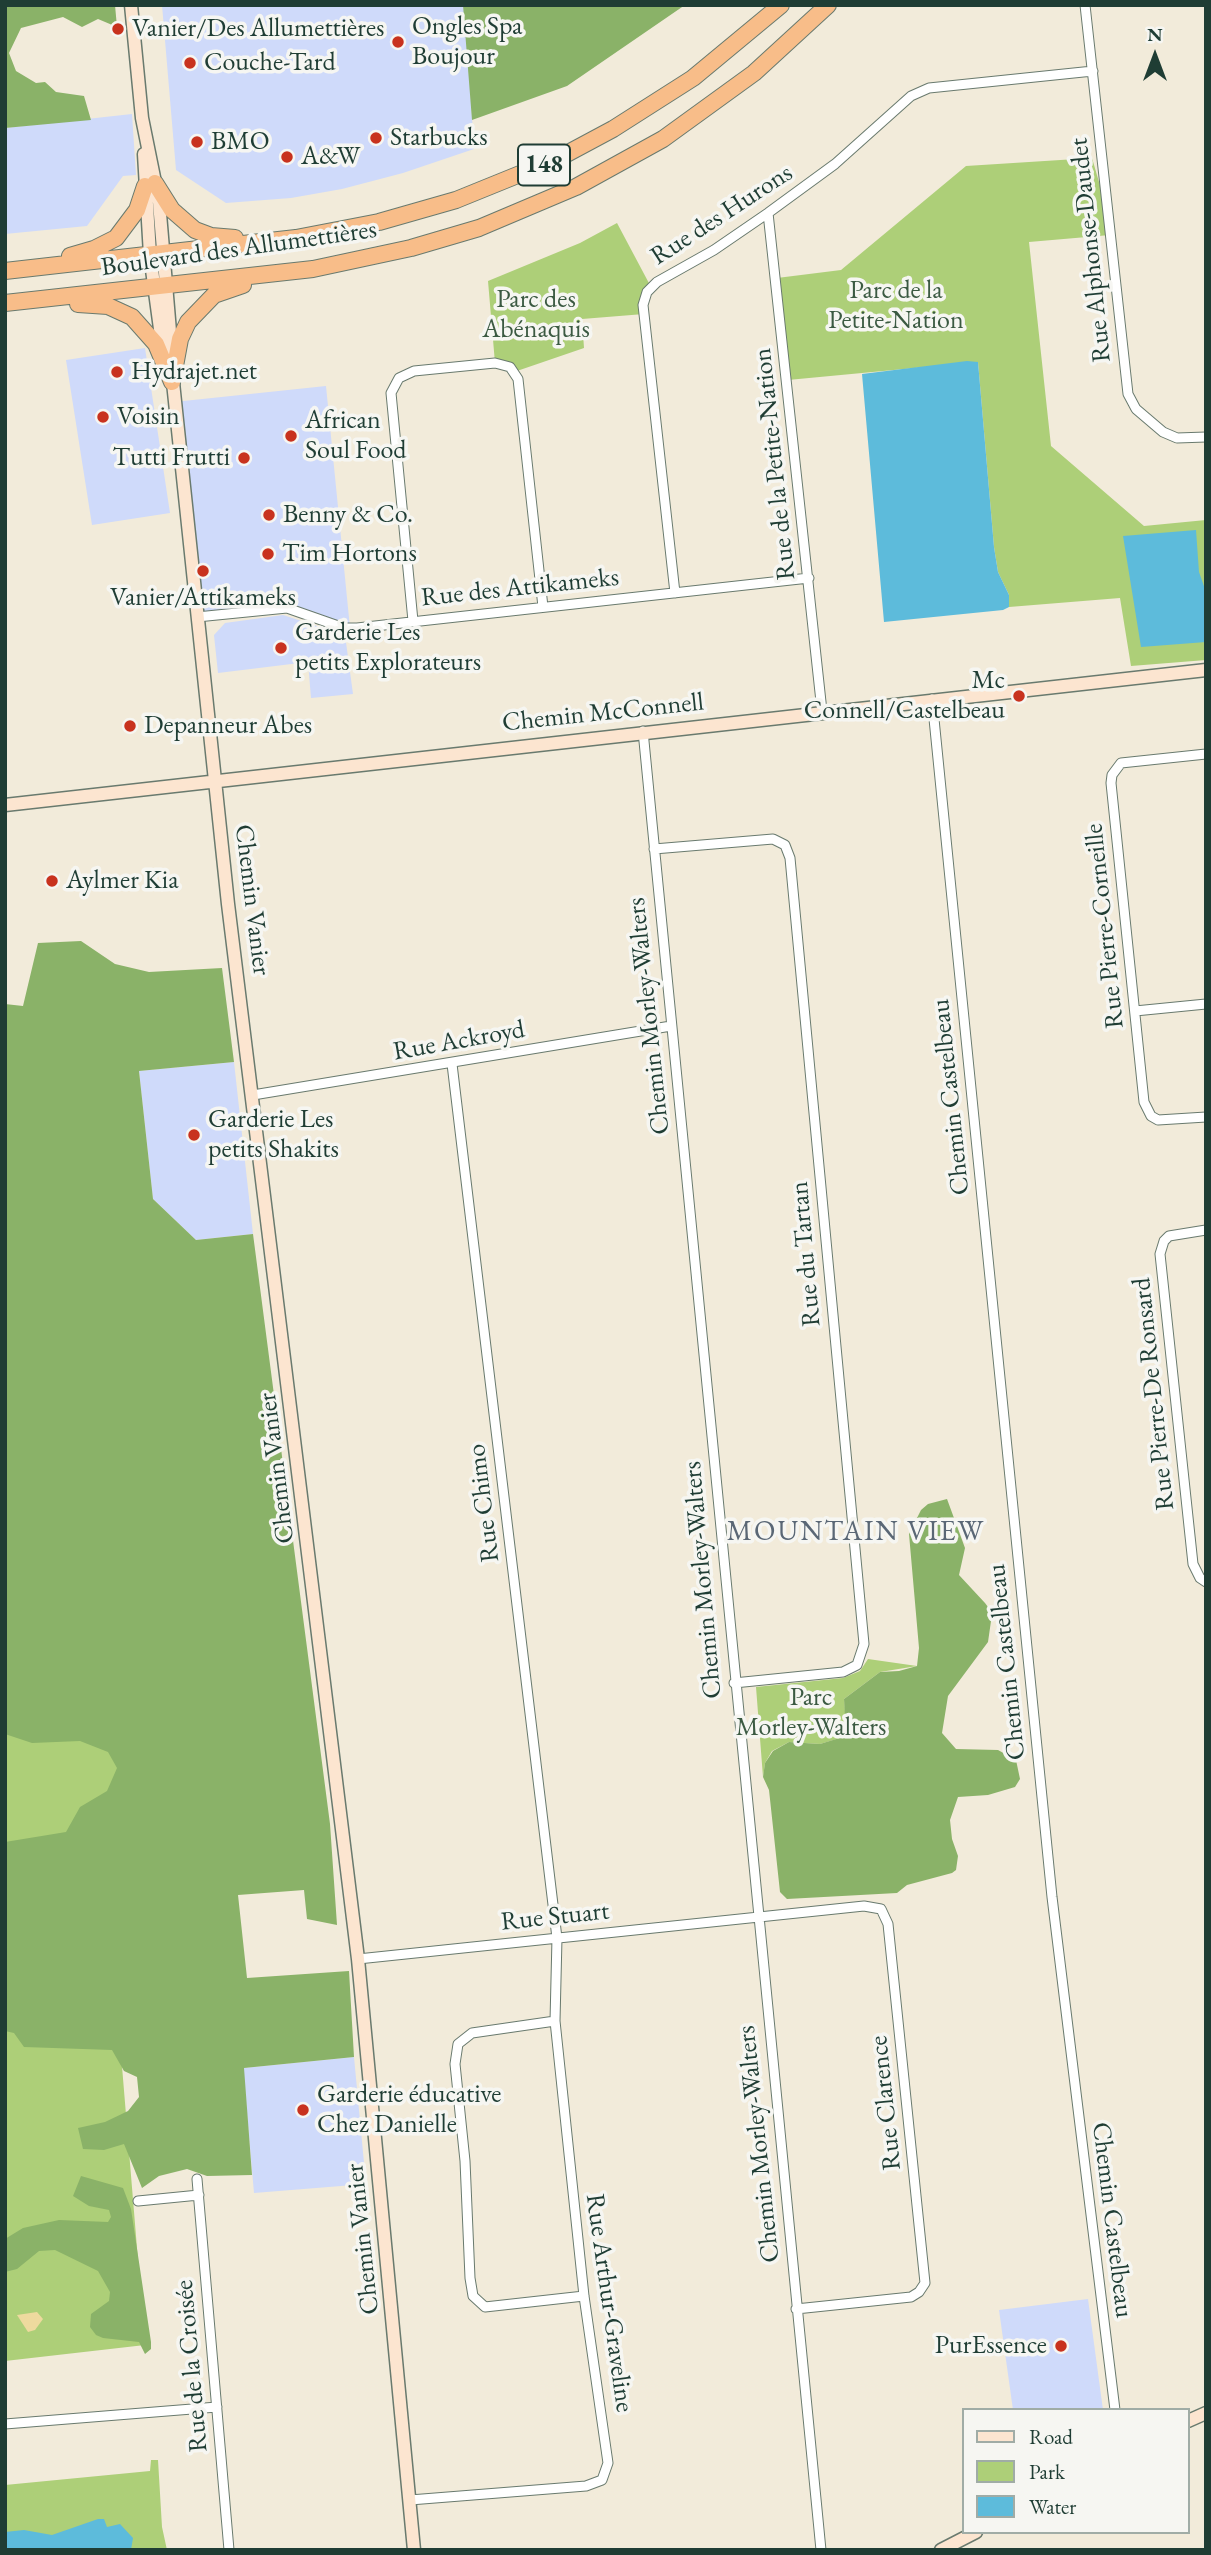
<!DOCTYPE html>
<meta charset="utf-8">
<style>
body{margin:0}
#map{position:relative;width:1211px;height:2555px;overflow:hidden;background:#f2ebda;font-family:"EB Garamond",serif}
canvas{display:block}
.frame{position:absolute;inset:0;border:7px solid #1f3d34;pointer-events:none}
.legend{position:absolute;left:962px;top:2408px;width:228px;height:126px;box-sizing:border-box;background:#f6f6f2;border:2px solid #a0aca6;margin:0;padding:9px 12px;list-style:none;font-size:21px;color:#1f3d34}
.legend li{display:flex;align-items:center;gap:14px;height:35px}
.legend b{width:35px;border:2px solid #a0aca6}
.north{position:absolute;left:1120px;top:21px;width:70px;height:70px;-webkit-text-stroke:5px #f6f6f2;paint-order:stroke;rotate:0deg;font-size:19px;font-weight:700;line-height:28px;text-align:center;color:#1f3d34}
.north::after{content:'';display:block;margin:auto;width:24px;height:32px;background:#1f3d34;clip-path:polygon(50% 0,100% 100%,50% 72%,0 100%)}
</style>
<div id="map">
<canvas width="1211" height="2555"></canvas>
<div class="frame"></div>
<ul class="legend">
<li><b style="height:9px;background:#fce5d0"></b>Road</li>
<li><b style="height:19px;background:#adcf78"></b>Park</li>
<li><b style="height:19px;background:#5dbbdb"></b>Water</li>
</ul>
<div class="north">N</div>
</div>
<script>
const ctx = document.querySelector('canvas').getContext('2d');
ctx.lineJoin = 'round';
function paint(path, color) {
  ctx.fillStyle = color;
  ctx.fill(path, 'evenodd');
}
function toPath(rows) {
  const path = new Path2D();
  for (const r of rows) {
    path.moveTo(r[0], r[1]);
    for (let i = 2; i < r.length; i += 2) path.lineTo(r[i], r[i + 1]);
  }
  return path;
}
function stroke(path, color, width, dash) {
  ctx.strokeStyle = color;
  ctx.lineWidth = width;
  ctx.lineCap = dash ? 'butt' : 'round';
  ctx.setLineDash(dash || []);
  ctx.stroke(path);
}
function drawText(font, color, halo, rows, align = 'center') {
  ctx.font = font + ' "EB Garamond",serif';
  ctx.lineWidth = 7;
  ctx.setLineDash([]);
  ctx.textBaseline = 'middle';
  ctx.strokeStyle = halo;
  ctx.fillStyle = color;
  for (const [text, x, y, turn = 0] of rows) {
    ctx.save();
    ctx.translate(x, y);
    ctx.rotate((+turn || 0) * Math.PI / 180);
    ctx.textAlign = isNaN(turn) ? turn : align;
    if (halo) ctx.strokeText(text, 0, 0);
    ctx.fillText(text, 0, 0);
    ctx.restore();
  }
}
paint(toPath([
 [162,5,465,5,474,149,403,173,342,189,291,198,226,203,176,170],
 [132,114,136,175,123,176,87,226,5,234,5,128],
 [145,348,170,513,92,525,66,360],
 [326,386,350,628,301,611,197,617,174,402],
 [283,615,345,635,353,694,311,698,308,662,218,673,214,635,225,623],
 [234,1062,253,1234,196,1240,153,1199,139,1071],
 [354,2057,366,2184,254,2193,243,2068],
 [1088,2299,1103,2410,1013,2410,999,2310]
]), '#cfdafa');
paint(toPath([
 [1092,158,1108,213,1110,235,1029,242,1051,446,1144,526,1206,520,1206,660,1131,666,1120,598,1009,607,1009,595,998,572,994,547,978,362,788,380,777,278,841,270,966,166],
 [617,223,651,287,644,314,582,319,584,348,514,372,495,363,488,281,580,243],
 [5,1422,153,1673,119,2030,145,2345,5,2361],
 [868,1659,917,1666,880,1672,844,1699,847,1736,820,1744,789,1742,772,1751,765,1763,763,1777,756,1687,843,1678,860,1671],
 [151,2460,158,2460,162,2527,167,2550,5,2550,5,2485,150,2471]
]), '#adcf78');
paint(toPath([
 [5,5,115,5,117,27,98,19,82,27,63,17,21,28,9,53,16,71,36,83,45,82,56,92,84,96,91,120,5,128],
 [463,5,685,5,567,86,472,120],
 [81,941,115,964,149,972,222,968,234,1062,139,1071,153,1199,196,1240,253,1234,330,1824,337,1925,307,1919,304,1890,238,1895,247,1978,349,1971,354,2057,244,2068,252,2175,207,2176,187,2169,159,2176,142,2188,124,2144,104,2150,83,2149,78,2128,105,2122,128,2111,139,2097,137,2077,124,2071,112,2050,24,2047,14,2033,5,2031,5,1842,66,1832,80,1807,107,1791,117,1768,108,1752,80,1741,32,1743,5,1734,5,1004,23,1006,38,943],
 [947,1499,965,1548,959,1575,985,1603,991,1611,991,1621,988,1642,948,1696,942,1733,956,1749,998,1750,1016,1760,1020,1779,1015,1787,988,1795,958,1797,950,1820,952,1839,958,1856,956,1870,952,1873,907,1885,897,1893,787,1899,780,1892,769,1790,763,1777,765,1763,773,1751,789,1742,820,1744,846,1736,844,1699,880,1672,899,1671,917,1666,919,1648,909,1534,921,1510,928,1504],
 [81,2176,123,2188,131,2209,151,2342,151,2349,145,2354,139,2342,103,2338,96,2335,90,2327,91,2314,109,2301,110,2292,98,2271,55,2250,39,2251,17,2269,5,2272,5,2239,23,2228,59,2220,108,2222,111,2217,109,2210,89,2206,73,2196]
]), '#8ab268');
paint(toPath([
 [37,2312,43,2319,35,2330,28,2332,17,2315]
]), '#eeda9e');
paint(toPath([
 [967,361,978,362,994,547,998,572,1009,595,1009,607,1003,610,884,622,862,374],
 [1196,530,1199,572,1206,592,1206,642,1141,647,1123,536],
 [98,2519,104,2519,107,2527,120,2524,133,2538,131,2550,5,2550,5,2532,24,2530,52,2535]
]), '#5dbbdb');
const street = toPath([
 [1085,5,1128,394,1136,409,1163,432,1177,438,1206,437],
 [768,213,822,711],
 [675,593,643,305,647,292,657,282,714,250,768,213,835,164,911,96,929,88,1093,71],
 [197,617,287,608,344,628,357,628,809,578],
 [413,621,391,393,399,378,414,371,495,363,510,367,518,379,543,607],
 [932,699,1052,1897,1115,2410],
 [643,731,821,2550],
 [1206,754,1121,763,1112,775,1111,783,1144,1102,1151,1116,1158,1120,1206,1117],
 [654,849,773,839,785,845,790,858,864,1644,857,1665,843,1672,734,1683],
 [1135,1011,1206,1004],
 [253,1095,671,1026],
 [1206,1230,1169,1236,1164,1241,1160,1254,1193,1564,1200,1578,1206,1582],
 [358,1959,864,1906,881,1909,888,1924,925,2283,919,2292,911,2297,796,2309],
 [555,2021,472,2033,458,2044,455,2064,465,2161,470,2278,473,2296,485,2307,584,2296],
 [197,2179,229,2550],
 [138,2201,199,2195],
 [5,2424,217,2407],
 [410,2500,586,2486,602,2480,608,2463,584,2296,555,2021,557,1938,452,1064]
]);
const secondary = toPath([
 [131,5,142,118,159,202,172,355],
 [144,154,150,255,163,351],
 [172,373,228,904,358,1959,414,2550],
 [5,805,1206,670],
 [1188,2421,1206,2413],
 [941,2550,976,2532]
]);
const highway = toPath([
 [155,183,172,210,195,230,211,236,235,238],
 [70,256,94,249,116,238,137,210,145,186],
 [5,271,296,238,379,222,456,200,557,159,613,129,693,78,781,5],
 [5,303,313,269,411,248,479,228,576,187,663,139,754,73,828,5],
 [78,304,108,306,132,317,156,344,172,382],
 [172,382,180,339,188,322,214,295,243,285]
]);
stroke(street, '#697a6e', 11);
stroke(secondary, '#697a6e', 15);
stroke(highway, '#697a6e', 18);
stroke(street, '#fff', 9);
stroke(secondary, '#fce5d0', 12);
stroke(highway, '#f8bd89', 16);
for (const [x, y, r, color] of [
 [118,29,7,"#c8321e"],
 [398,42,7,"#c8321e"],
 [190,63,7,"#c8321e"],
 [376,138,7,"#c8321e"],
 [197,142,7,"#c8321e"],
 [287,157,7,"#c8321e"],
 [117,372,7,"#c8321e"],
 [103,417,7,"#c8321e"],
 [291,436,7,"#c8321e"],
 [244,458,7,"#c8321e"],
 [269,515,7,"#c8321e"],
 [268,554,7,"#c8321e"],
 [203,571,7,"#c8321e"],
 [281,648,7,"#c8321e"],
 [1019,696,7,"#c8321e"],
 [130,726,7,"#c8321e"],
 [52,881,7,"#c8321e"],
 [194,1135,7,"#c8321e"],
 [303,2110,7,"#c8321e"],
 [1061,2346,7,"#c8321e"]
]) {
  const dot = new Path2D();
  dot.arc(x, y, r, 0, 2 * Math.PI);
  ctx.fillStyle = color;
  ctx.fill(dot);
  stroke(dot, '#f6f6f2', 2.5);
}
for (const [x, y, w] of [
 [544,165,52]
]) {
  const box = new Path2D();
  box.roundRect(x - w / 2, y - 20.5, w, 41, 5);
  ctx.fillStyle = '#f6f6f2';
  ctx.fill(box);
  stroke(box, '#1f3d34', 2);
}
drawText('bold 24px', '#1f3d34', null, [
 ["148",544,165]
]);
drawText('26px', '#1f3d34', '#f6f6f2', [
 ["Ongles Spa",412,27],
 ["Boujour",412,57],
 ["Vanier/Des Allumettières",132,29],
 ["Couche-Tard",204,63],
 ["Starbucks",390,138],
 ["BMO",211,142],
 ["A&W",301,157],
 ["Hydrajet.net",131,372],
 ["Voisin",117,417],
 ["African",305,421],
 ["Soul Food",305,451],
 ["Tutti Frutti",230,458,"right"],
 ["Benny & Co.",283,515],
 ["Tim Hortons",282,554],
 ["Vanier/Attikameks",203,598,"center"],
 ["Garderie Les",295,633],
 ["petits Explorateurs",295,663],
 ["Mc",1005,681,"right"],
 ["Connell/Castelbeau",1005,711,"right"],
 ["Depanneur Abes",144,726],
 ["Aylmer Kia",66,881],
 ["Garderie Les",208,1120],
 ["petits Shakits",208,1150],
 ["Garderie éducative",317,2095],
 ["Chez Danielle",317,2125],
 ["PurEssence",1047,2346,"right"]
], 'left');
drawText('26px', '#1f3d34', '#f6f6f2', [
 ["Rue des Hurons",722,215,-33],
 ["Boulevard des Allumettières",239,249,-8],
 ["Rue Alphonse-Daudet",1091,250,-96],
 ["Rue de la Petite-Nation",775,464,-96],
 ["Rue des Attikameks",520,588,-6],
 ["Chemin McConnell",603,713,-6],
 ["Chemin Vanier",252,900,83],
 ["Rue Pierre-Corneille",1105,926,-96],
 ["Chemin Morley-Walters",649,1016,-96],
 ["Rue Ackroyd",459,1041,-10],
 ["Chemin Castelbeau",951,1097,-96],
 ["Rue du Tartan",806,1254,-95],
 ["Rue Pierre-De Ronsard",1154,1394,-96],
 ["Chemin Vanier",277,1468,-97],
 ["Rue Chimo",484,1503,-97],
 ["Chemin Morley-Walters",703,1580,-95],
 ["Chemin Castelbeau",1007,1662,-96],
 ["Rue Stuart",555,1917,-6],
 ["Rue Clarence",886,2103,-96],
 ["Chemin Morley-Walters",759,2144,-96],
 ["Chemin Castelbeau",1112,2220,83],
 ["Chemin Vanier",363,2239,-96],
 ["Rue Arthur-Graveline",609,2303,82],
 ["Rue de la Croisée",192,2366,-95]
]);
drawText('26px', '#3b5a42', '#f6f6f2', [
 ["Parc de la",896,291],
 ["Petite-Nation",896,321],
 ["Parc des",536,300],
 ["Abénaquis",536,330],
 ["Parc",811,1698],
 ["Morley-Walters",811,1728]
]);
ctx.letterSpacing = '2px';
drawText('28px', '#5a6775', '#f6f6f2', [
 ["MOUNTAIN VIEW",856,1532]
]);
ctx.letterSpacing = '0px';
</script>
